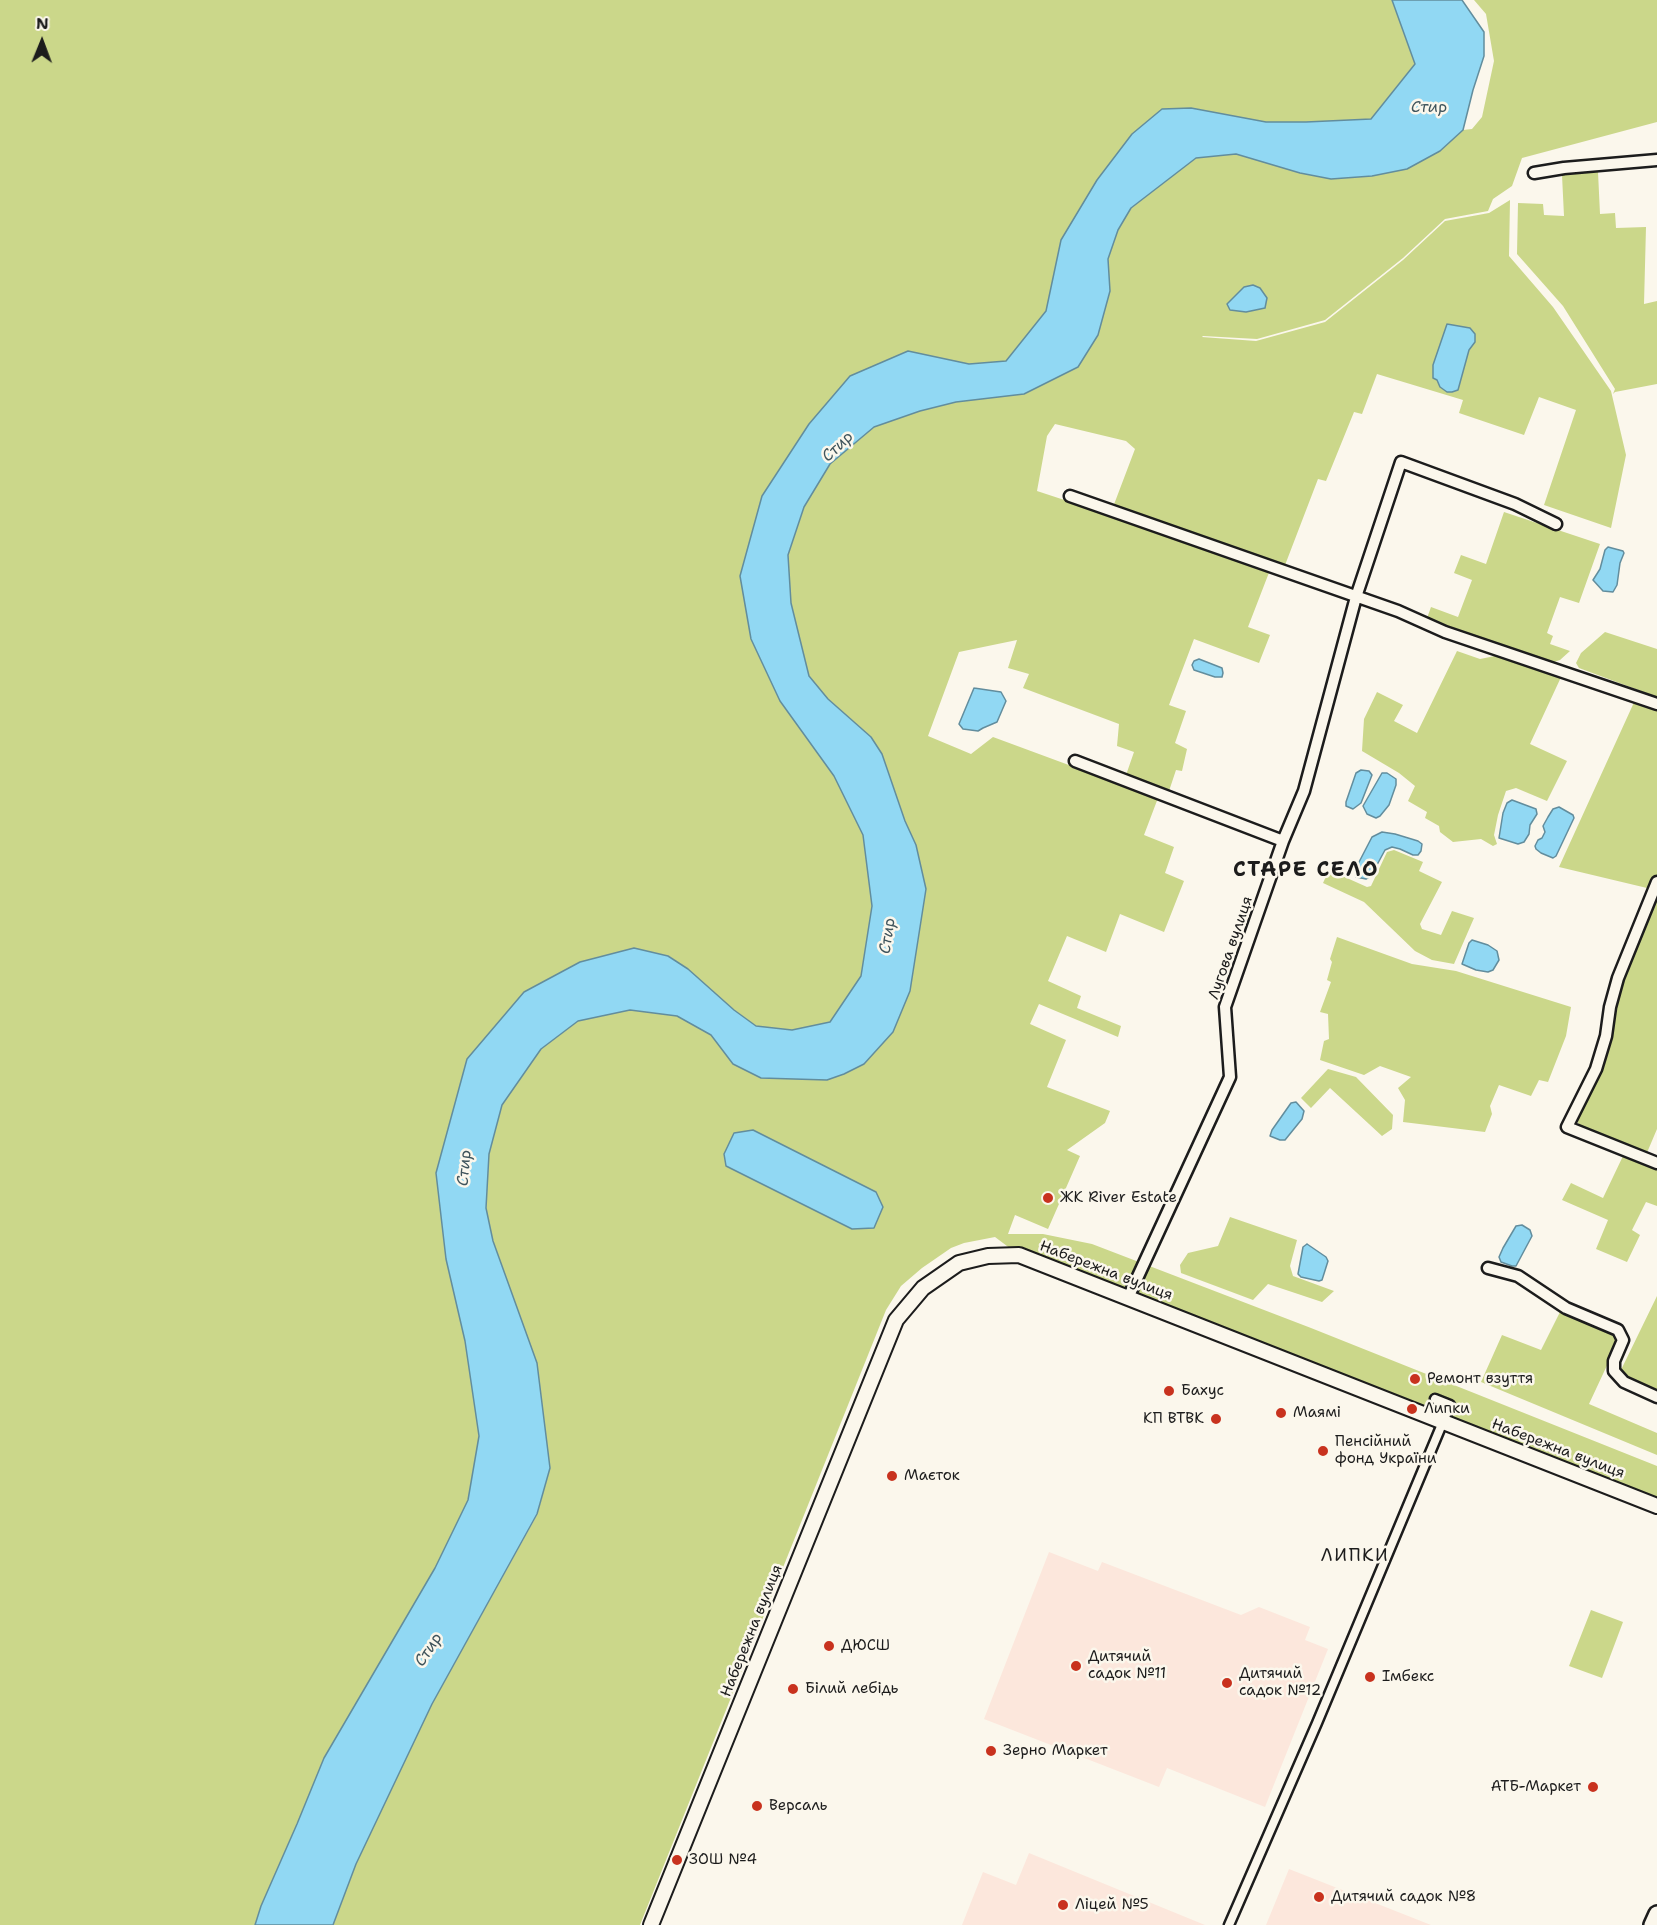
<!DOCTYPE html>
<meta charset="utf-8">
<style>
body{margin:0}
#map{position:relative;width:1657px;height:1925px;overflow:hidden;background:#fbf7ec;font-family:"Shantell Sans",sans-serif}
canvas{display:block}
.north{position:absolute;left:12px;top:12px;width:60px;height:60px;-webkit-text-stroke:4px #fbf7ec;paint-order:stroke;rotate:1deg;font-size:16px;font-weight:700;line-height:24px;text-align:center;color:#1c1c1c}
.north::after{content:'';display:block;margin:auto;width:21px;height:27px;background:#1c1c1c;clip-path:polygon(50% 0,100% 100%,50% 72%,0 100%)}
</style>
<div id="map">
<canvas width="1657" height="1925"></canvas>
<div class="north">N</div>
</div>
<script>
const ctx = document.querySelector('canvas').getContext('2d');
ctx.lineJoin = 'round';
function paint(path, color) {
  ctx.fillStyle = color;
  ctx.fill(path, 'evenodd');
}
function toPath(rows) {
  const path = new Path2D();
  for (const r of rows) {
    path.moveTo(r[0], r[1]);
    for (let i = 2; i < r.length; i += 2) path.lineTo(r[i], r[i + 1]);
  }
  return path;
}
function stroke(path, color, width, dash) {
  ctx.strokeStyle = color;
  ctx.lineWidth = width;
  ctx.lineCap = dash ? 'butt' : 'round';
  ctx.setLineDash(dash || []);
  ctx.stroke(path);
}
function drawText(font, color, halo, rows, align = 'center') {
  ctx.font = font + ' "Shantell Sans",sans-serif';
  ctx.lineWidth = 5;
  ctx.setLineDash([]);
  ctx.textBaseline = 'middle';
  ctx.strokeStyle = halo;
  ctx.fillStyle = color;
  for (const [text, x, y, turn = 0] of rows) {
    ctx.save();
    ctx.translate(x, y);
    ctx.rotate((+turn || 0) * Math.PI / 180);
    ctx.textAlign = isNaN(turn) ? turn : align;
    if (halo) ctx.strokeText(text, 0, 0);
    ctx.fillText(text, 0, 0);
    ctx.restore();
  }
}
paint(toPath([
 [1049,1552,1098,1571,1102,1562,1241,1615,1259,1607,1310,1627,1305,1640,1328,1649,1265,1807,1167,1768,1159,1787,984,1719],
 [1029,1853,1205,1925,962,1925,983,1872,1016,1885],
 [1289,1869,1431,1925,1266,1925]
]), '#fce7dc');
paint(toPath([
 [0,0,1392,0,1415,64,1371,119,1306,122,1266,122,1191,108,1162,109,1061,240,1046,311,1006,361,969,364,908,351,850,376,809,424,762,496,751,639,780,701,834,776,863,835,872,906,861,976,830,1022,792,1030,756,1026,734,1010,688,969,669,956,634,948,467,1059,436,1173,446,1259,465,1341,479,1436,468,1500,435,1568,324,1758,297,1824,261,1906,255,1925,0,1925],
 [1474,0,1657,0,1657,122,1522,158,1512,186,1493,199,1488,211,1445,219,1403,258,1325,320,1257,339,1203,336,1202,337,1256,341,1325,322,1403,260,1445,221,1489,213,1510,200,1509,256,1553,307,1611,391,1626,455,1611,528,1544,505,1576,410,1539,397,1524,435,1459,413,1463,400,1377,374,1362,414,1354,412,1326,481,1318,479,1282,573,1270,570,1248,627,1270,635,1259,663,1194,639,1169,705,1186,711,1175,743,1187,749,1182,771,1176,770,1169,791,1156,789,1125,778,1134,752,1117,746,1119,724,1023,688,1029,674,1008,668,1017,640,959,652,928,736,971,754,993,737,1158,798,1144,835,1174,847,1165,873,1184,881,1164,932,1120,914,1106,952,1067,936,1048,981,1081,996,1077,1008,1121,1026,1118,1037,1039,1004,1030,1024,1066,1040,1047,1087,1110,1111,1105,1123,1067,1150,1080,1156,1048,1229,1015,1215,1008,1234,1043,1234,1092,1244,1311,1328,1657,1466,1657,1506,1019,1255,995,1237,964,1243,951,1248,922,1268,901,1286,886,1310,640,1925,333,1925,356,1864,432,1704,537,1515,550,1468,509,1286,493,1241,486,1208,489,1154,502,1105,541,1049,578,1021,630,1010,677,1016,711,1035,733,1064,827,1080,844,1074,864,1064,893,1032,916,845,905,821,882,754,871,737,828,699,809,676,791,603,788,555,804,507,830,464,874,427,920,411,956,402,1024,394,1078,367,1098,335,1109,291,1108,259,1118,230,1131,208,1196,158,1236,154,1300,173,1331,179,1372,176,1440,151,1463,130,1472,129,1482,117,1494,61,1486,14],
 [1055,424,1126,441,1135,449,1110,515,1037,491,1047,436],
 [1598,172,1600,214,1615,213,1616,228,1646,227,1644,304,1657,301,1657,384,1615,392,1613,394,1615,389,1563,306,1517,254,1518,203,1543,204,1544,215,1564,216,1562,175],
 [1504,512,1600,544,1579,603,1560,597,1547,633,1553,636,1550,644,1570,651,1560,660,1551,663,1426,621,1431,607,1458,617,1472,580,1454,573,1461,555,1486,564],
 [1605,632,1657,649,1657,697,1579,668,1576,663,1581,653],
 [1457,651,1480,659,1495,656,1562,675,1530,744,1567,761,1547,801,1516,788,1506,791,1498,815,1494,835,1497,844,1493,846,1481,839,1453,842,1440,832,1439,826,1425,818,1427,812,1408,801,1415,786,1399,773,1362,751,1364,719,1377,692,1403,705,1394,721,1417,733],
 [1636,698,1657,706,1657,875,1653,885,1647,888,1559,867],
 [1394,850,1423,862,1419,871,1442,882,1420,924,1422,929,1441,935,1452,911,1474,918,1454,964,1432,960,1415,951,1364,902,1323,883,1329,870,1367,887,1371,886,1387,852],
 [1657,897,1657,1129,1646,1155,1585,1131,1580,1126,1577,1121,1578,1113,1599,1073,1622,979],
 [1337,937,1412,964,1456,971,1571,1007,1566,1036,1548,1082,1539,1080,1531,1096,1499,1085,1490,1106,1492,1114,1485,1132,1403,1122,1405,1100,1398,1088,1411,1077,1380,1066,1364,1075,1320,1060,1324,1041,1329,1039,1328,1014,1320,1012,1331,982,1327,980,1332,962,1330,959],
 [1328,1069,1356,1077,1393,1115,1392,1129,1382,1136,1330,1088,1311,1108,1301,1098],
 [1623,1156,1657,1170,1657,1206,1646,1202,1632,1230,1640,1235,1627,1262,1596,1249,1608,1220,1562,1200,1571,1183,1603,1198],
 [1230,1217,1297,1240,1290,1266,1293,1276,1334,1291,1322,1302,1268,1284,1253,1300,1181,1273,1180,1265,1188,1253,1218,1246],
 [1657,1296,1657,1391,1631,1380,1620,1372],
 [1560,1312,1616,1337,1617,1344,1589,1404,1657,1433,1657,1455,1481,1382,1502,1335,1541,1350],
 [1591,1610,1623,1622,1602,1678,1569,1666]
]), '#cbd78a');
const water = toPath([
 [1392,0,1462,0,1484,32,1484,56,1473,90,1463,130,1440,151,1407,169,1372,176,1331,179,1300,173,1236,154,1196,158,1131,208,1118,230,1108,259,1110,291,1098,335,1078,367,1024,394,956,402,920,411,874,427,830,464,804,507,788,555,791,603,809,676,828,699,871,737,882,754,905,821,916,845,926,889,910,991,893,1032,864,1064,844,1074,827,1080,761,1078,733,1064,711,1035,677,1016,630,1010,578,1021,541,1049,502,1105,489,1154,486,1208,493,1241,537,1363,550,1468,537,1514,432,1704,356,1864,333,1925,255,1925,261,1906,297,1824,324,1758,435,1568,468,1500,479,1436,465,1341,446,1259,436,1173,467,1059,524,992,580,962,634,948,668,956,688,969,734,1010,756,1026,792,1030,830,1022,861,976,872,906,863,835,834,776,780,701,751,639,740,576,762,496,809,424,850,376,908,351,969,364,1006,361,1046,311,1061,240,1097,180,1132,134,1162,109,1191,108,1266,122,1306,122,1371,119,1415,64,1392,0],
 [1253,285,1260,288,1267,298,1265,308,1246,312,1230,310,1227,304,1244,287,1253,285],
 [1447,324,1470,328,1475,334,1475,342,1469,350,1458,390,1452,392,1447,392,1440,387,1437,380,1433,378,1433,365,1447,324],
 [1608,547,1623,551,1624,553,1620,563,1617,585,1613,592,1603,591,1593,580,1600,569,1605,550,1608,547],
 [1199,659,1222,668,1223,673,1222,677,1215,677,1194,670,1192,665,1194,661,1199,659],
 [974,688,1001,692,1006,701,997,722,983,728,978,731,963,729,959,724,974,688],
 [1361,770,1369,771,1372,775,1361,803,1353,809,1346,806,1346,802,1356,773,1361,770],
 [1382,773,1387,773,1396,779,1396,785,1389,805,1380,816,1376,818,1367,814,1363,806,1382,773],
 [1512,800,1536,809,1537,814,1530,825,1529,834,1524,842,1518,844,1499,838,1503,813,1507,803,1512,800],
 [1559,807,1573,815,1574,818,1556,856,1553,858,1541,853,1536,849,1535,846,1538,840,1542,838,1545,832,1543,826,1548,817,1553,809,1559,807],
 [1382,832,1395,834,1418,841,1422,844,1421,851,1418,855,1413,855,1400,849,1392,847,1385,850,1371,876,1366,879,1356,877,1355,872,1358,864,1372,837,1382,832],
 [1472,940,1488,945,1497,951,1499,960,1493,970,1488,972,1476,970,1462,964,1469,943,1472,940],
 [1296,1102,1304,1111,1302,1119,1285,1140,1280,1140,1270,1136,1272,1130,1291,1103,1296,1102],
 [753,1130,876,1192,883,1207,874,1228,852,1229,726,1166,724,1154,734,1133,753,1130],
 [1522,1225,1530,1230,1532,1236,1516,1266,1512,1266,1501,1262,1499,1257,1503,1248,1516,1226,1522,1225],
 [1307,1244,1326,1257,1328,1261,1322,1280,1319,1281,1301,1277,1298,1274,1303,1247,1307,1244]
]);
paint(water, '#91d8f3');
stroke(water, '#628d9d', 1.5);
const pedestrian = toPath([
 [1229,1925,1317,1723,1450,1405,1435,1399]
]);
const minor = toPath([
 [1534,173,1564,168,1657,160],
 [1070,496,1398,611,1445,632,1657,704],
 [1075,761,1283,841],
 [1657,882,1618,978,1610,1007,1606,1036,1596,1069,1567,1127,1657,1163],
 [1488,1268,1518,1276,1566,1308,1618,1330,1623,1340,1614,1361,1614,1371,1624,1382,1657,1397],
 [1128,1298,1230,1077,1225,1007,1283,841,1304,791,1356,597,1401,462,1515,504,1556,524]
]);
const tertiary = toPath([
 [651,1925,896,1320,923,1288,959,1263,988,1256,1019,1255,1657,1506]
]);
const secondary = toPath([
 [1652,1925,1657,1914]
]);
stroke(pedestrian, '#1c1c1c', 13);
stroke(minor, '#1c1c1c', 15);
stroke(tertiary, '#1c1c1c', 18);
stroke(secondary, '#1c1c1c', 20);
stroke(pedestrian, '#fbf7ec', 8);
stroke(minor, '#fbf7ec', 10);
stroke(tertiary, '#fbf7ec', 14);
stroke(secondary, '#fbf7ec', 15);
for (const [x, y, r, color] of [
 [1048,1198,6,"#c8321e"],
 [1415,1379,6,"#c8321e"],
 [1169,1391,6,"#c8321e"],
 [1412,1409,6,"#c8321e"],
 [1281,1413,6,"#c8321e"],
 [1216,1419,6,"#c8321e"],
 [1323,1451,6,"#c8321e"],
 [892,1476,6,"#c8321e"],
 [829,1646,6,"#c8321e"],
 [1076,1666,6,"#c8321e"],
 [1370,1677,6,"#c8321e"],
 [1227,1683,6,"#c8321e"],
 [793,1689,6,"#c8321e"],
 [991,1751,6,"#c8321e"],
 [1593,1787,6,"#c8321e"],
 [757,1806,6,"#c8321e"],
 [677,1860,6,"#c8321e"],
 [1319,1897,6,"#c8321e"],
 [1063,1905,6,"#c8321e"]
]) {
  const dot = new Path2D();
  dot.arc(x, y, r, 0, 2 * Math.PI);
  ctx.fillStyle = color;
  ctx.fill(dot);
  stroke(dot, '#fbf7ec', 2);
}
drawText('15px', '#1c1c1c', '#fbf7ec', [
 ["Лугова вулиця",1231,948,-71],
 ["Набережна вулиця",1106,1271,21],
 ["Набережна вулиця",1558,1449,21],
 ["Набережна вулиця",752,1631,-68]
]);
drawText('15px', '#1c1c1c', '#fbf7ec', [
 ["ЖК River Estate",1060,1198],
 ["Ремонт взуття",1427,1379],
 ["Бахус",1181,1391],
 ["Липки",1424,1409],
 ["Маямі",1293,1413],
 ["КП ВТВК",1204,1419,"right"],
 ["Пенсійний",1335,1442],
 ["фонд України",1335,1459],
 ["Маєток",904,1476],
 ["ДЮСШ",841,1646],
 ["Дитячий",1088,1657],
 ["садок №11",1088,1674],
 ["Дитячий",1239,1674],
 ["садок №12",1239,1691],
 ["Імбекс",1382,1677],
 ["Білий лебідь",805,1689],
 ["Зерно Маркет",1003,1751],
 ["АТБ-Маркет",1581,1787,"right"],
 ["Версаль",769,1806],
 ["ЗОШ №4",689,1860],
 ["Дитячий садок №8",1331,1897],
 ["Ліцей №5",1075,1905]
], 'left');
drawText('italic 16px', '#3f545c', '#fbf7ec', [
 ["Стир",1429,108],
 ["Стир",838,447,-44],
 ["Стир",888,936,-82],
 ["Стир",465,1168,-85],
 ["Стир",429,1650,-57]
]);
ctx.letterSpacing = '1.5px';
drawText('18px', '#1c1c1c', '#fbf7ec', [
 ["ЛИПКИ",1355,1556]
]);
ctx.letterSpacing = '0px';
ctx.letterSpacing = '1.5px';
drawText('bold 21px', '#1c1c1c', '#fbf7ec', [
 ["СТАРЕ СЕЛО",1306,871]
]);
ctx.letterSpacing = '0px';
</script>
